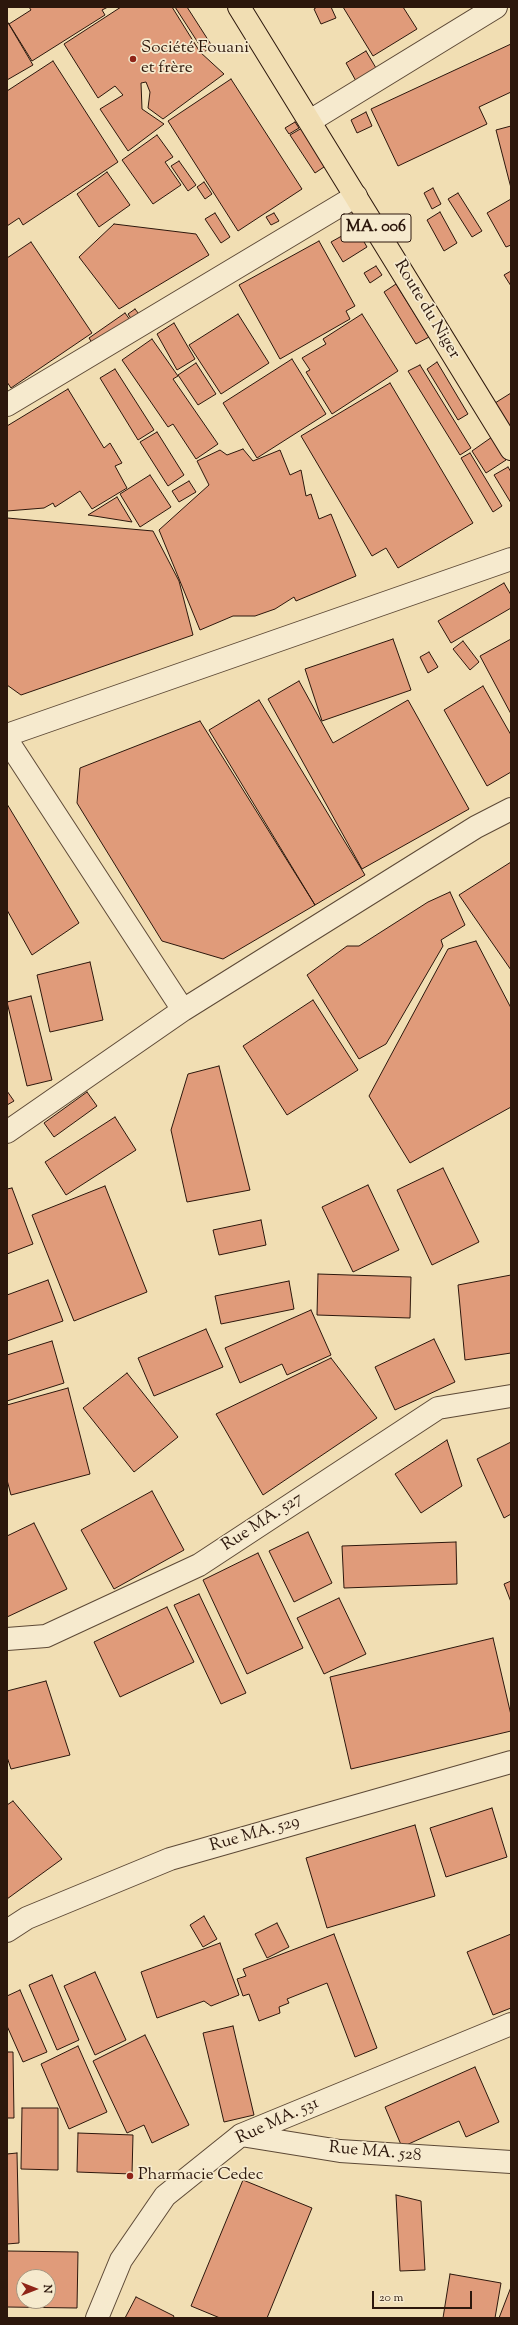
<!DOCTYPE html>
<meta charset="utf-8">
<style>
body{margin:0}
#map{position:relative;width:518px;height:2325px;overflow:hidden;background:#f1deb3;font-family:"Sorts Mill Goudy",serif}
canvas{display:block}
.frame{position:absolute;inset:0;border:8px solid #2c170c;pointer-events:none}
.north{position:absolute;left:16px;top:2269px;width:40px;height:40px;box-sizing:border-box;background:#f6eace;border:1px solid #a59680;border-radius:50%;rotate:90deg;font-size:11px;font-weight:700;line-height:16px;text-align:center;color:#2c170c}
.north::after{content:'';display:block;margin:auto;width:14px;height:18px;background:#8f2418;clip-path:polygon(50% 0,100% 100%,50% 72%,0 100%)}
.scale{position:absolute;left:372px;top:2291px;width:100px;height:18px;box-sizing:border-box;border:2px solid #2c170c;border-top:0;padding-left:5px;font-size:12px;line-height:14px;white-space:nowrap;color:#2c170c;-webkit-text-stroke:3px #f6eace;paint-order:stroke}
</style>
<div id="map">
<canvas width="518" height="2325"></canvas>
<div class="frame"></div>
<div class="north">N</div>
<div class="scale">20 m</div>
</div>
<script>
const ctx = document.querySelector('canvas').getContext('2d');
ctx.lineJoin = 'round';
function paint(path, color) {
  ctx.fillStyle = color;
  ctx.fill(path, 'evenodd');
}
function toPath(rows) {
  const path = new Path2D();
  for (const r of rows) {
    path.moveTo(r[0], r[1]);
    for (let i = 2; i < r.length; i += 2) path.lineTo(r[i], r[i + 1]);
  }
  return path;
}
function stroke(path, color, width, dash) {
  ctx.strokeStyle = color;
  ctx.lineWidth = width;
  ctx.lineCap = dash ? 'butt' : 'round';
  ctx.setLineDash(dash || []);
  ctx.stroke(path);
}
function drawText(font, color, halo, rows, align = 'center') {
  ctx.font = font + ' "Sorts Mill Goudy",serif';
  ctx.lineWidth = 3.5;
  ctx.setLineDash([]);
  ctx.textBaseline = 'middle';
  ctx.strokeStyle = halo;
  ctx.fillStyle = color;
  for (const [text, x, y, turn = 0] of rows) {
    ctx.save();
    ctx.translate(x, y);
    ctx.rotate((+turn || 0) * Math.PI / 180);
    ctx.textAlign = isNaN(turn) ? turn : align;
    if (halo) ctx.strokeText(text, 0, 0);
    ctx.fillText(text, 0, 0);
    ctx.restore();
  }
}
const building = toPath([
 [29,7,108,7,102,10,105,15,32,61,9,24,31,10,29,7],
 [121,7,172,7,200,52,224,74,163,119,148,108,150,92,146,82,141,83,142,109,164,124,128,151,100,109,123,95,115,86,98,98,64,44,121,7],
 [175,7,187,7,212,46,204,52,175,7],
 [317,7,331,7,336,18,321,24,314,9,317,7],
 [343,7,403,7,417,29,373,56,343,7],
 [7,21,33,65,7,80,7,21],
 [511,44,511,92,479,107,487,124,398,166,371,109,511,44],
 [366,51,376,68,356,81,346,63,366,51],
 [53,61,118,162,23,225,19,218,7,226,7,91,53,61],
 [231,79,302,189,238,231,168,121,231,79],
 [366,112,372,126,357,133,351,120,366,112],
 [295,122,299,128,289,134,285,128,295,122],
 [511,126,511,188,496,130,511,126],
 [302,128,327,165,315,173,290,135,302,128],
 [157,135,173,157,165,162,181,185,153,204,122,160,157,135],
 [179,161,196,185,188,191,171,166,179,161],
 [107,172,130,205,99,227,77,194,107,172],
 [204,182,212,194,205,199,197,187,204,182],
 [433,188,441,204,432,209,424,193,433,188],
 [458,193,482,231,472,237,448,199,458,193],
 [511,199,511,245,506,247,487,213,511,199],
 [440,212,457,243,444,251,427,220,440,212],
 [215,213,230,237,221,243,205,219,215,213],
 [274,213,279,221,271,225,266,217,274,213],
 [114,224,196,234,209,255,119,309,79,257,114,224],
 [356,228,367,247,343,262,331,242,356,228],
 [319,241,355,306,346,311,350,319,280,359,239,285,319,241],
 [31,242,92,333,11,388,7,382,7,258,31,242],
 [376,266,382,275,370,283,364,273,376,266],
 [511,271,511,286,504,275,511,271],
 [396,284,429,337,416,344,384,292,396,284],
 [135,309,142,318,134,323,128,314,135,309],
 [125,313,133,324,96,349,89,338,125,313],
 [238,314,269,363,221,394,189,345,238,314],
 [362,314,398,371,332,414,306,372,310,370,302,358,326,344,323,339,362,314],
 [174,323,195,359,177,370,157,334,174,323],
 [152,339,178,376,173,379,218,444,196,459,173,424,168,427,122,360,152,339],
 [292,359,326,414,257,458,223,403,292,359],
 [437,362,468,414,458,420,427,369,437,362],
 [196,363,216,394,198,405,178,375,196,363],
 [420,365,471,448,460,455,408,371,420,365],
 [115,369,154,430,138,440,100,378,115,369],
 [390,383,473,523,398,568,386,548,372,556,301,436,390,383],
 [68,389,104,448,110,443,122,463,115,466,127,488,92,509,80,491,55,507,53,503,44,508,7,511,7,426,68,389],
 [511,393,511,429,495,403,511,393],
 [157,432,184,475,168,486,140,442,157,432],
 [492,437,506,460,486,473,472,451,492,437],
 [243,449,253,461,280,450,290,475,301,470,306,496,311,494,319,519,331,514,356,576,296,601,294,597,275,609,255,616,233,616,200,630,159,530,209,485,197,461,220,450,227,455,243,449],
 [470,453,502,506,493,512,461,458,470,453],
 [508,467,511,472,511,503,494,475,508,467],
 [150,475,171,507,140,527,120,494,150,475],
 [189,481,196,492,179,502,172,491,189,481],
 [117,497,132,522,88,515,117,497],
 [7,518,153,531,179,581,193,635,21,695,7,685,7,518],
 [504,583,511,595,511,608,451,643,438,621,504,583],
 [393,639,411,690,322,721,305,669,393,639],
 [511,639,511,714,480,656,511,639],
 [463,641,479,662,470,670,453,649,463,641],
 [429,652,438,667,428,673,420,657,429,652],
 [299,681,333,743,408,700,469,809,362,869,268,699,299,681],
 [483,686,511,735,511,772,487,786,444,710,483,686],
 [259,700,365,875,315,905,209,730,259,700],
 [200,721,315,905,223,959,162,941,77,803,80,768,200,721],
 [7,804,79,923,32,955,7,910,7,804],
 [511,862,511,970,459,895,511,862],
 [450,892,465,925,441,940,443,946,386,1044,359,1059,307,975,347,946,359,946,428,902,450,892],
 [476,941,511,1008,511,1107,410,1163,369,1096,448,949,476,941],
 [90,962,103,1020,50,1032,37,975,90,962],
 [31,996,52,1080,27,1086,7,1002,31,996],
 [313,1000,358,1070,287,1115,243,1046,313,1000],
 [219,1066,250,1190,187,1202,171,1130,188,1074,219,1066],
 [7,1091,14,1101,7,1105,7,1091],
 [87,1092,97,1106,54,1137,44,1123,87,1092],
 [115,1117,136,1150,66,1195,45,1162,115,1117],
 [443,1168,479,1242,432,1265,397,1190,443,1168],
 [368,1185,399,1250,353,1272,322,1207,368,1185],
 [105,1186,147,1292,74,1321,32,1215,105,1186],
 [12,1188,33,1244,7,1254,7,1189,12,1188],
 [261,1220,266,1245,219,1255,213,1230,261,1220],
 [318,1274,411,1277,410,1318,317,1315,318,1274],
 [511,1275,511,1353,465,1360,458,1285,511,1275],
 [48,1280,63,1321,7,1341,7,1295,48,1280],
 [289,1281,294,1309,221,1324,215,1296,289,1281],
 [311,1310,331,1355,287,1375,282,1364,240,1383,225,1348,311,1310],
 [206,1329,223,1367,154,1396,138,1358,206,1329],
 [434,1339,455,1382,395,1410,375,1367,434,1339],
 [52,1341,64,1383,7,1401,7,1355,52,1341],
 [331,1358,377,1418,263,1495,216,1414,331,1358],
 [127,1373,178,1437,134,1472,83,1408,127,1373],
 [68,1388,90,1474,11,1495,7,1480,7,1405,68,1388],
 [447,1440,462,1486,421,1513,395,1474,447,1440],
 [511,1442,511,1514,504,1518,477,1459,511,1442],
 [152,1491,184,1550,114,1589,81,1530,152,1491],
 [34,1523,67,1589,7,1617,7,1536,34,1523],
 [308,1532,332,1583,294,1602,269,1551,308,1532],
 [456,1542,457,1584,344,1588,342,1546,456,1542],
 [258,1553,303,1648,247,1674,203,1580,258,1553],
 [511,1581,511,1602,504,1584,511,1581],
 [199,1594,246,1693,221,1704,174,1605,199,1594],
 [339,1598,366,1654,324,1674,297,1618,339,1598],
 [167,1607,194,1662,120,1697,94,1642,167,1607],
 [493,1638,511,1715,511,1731,351,1769,330,1677,493,1638],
 [46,1681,70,1755,11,1769,7,1757,7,1691,46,1681],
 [13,1801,62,1859,7,1899,7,1805,13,1801],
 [492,1808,507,1857,446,1877,430,1828,492,1808],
 [415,1825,435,1896,327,1928,306,1858,415,1825],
 [204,1916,217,1939,203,1947,190,1925,204,1916],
 [277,1923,289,1947,267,1958,255,1934,277,1923],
 [334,1934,377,2048,355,2057,327,1983,287,1999,289,2003,279,2007,280,2013,259,2021,249,1994,243,1996,237,1979,246,1976,243,1969,334,1934],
 [511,1934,511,2008,493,2015,467,1952,511,1934],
 [220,1943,239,1995,211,2006,204,2001,157,2018,141,1972,220,1943],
 [95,1972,126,2040,95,2055,64,1986,95,1972],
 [52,1975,79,2040,57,2050,29,1985,52,1975],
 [20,1990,47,2052,23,2062,7,2026,7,1996,20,1990],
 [233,2026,254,2115,224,2122,203,2033,233,2026],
 [145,2035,189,2125,152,2143,144,2125,127,2133,93,2061,145,2035],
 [78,2046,107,2112,69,2129,41,2064,78,2046],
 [7,2052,13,2052,14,2118,7,2118,7,2052],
 [475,2067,499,2122,466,2137,459,2121,402,2147,385,2107,475,2067],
 [22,2108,58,2108,58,2170,21,2169,22,2108],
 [78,2133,133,2135,132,2174,77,2172,78,2133],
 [17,2153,19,2243,7,2244,7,2154,17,2153],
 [243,2180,312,2208,267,2318,220,2318,191,2306,243,2180],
 [396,2195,421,2201,425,2270,400,2271,396,2195],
 [7,2251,78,2252,77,2308,7,2307,7,2251],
 [24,2277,48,2277,48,2301,24,2301,24,2277],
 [450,2274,501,2283,495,2318,443,2318,450,2274],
 [511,2287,511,2318,499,2318,511,2287],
 [136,2297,174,2316,173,2318,125,2318,136,2297]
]);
paint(building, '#e09b7a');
stroke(building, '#2c170c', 1);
const minor = toPath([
 [310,121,496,7],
 [7,405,356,196],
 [7,735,511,559],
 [7,740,183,1010],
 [7,1132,183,1010,476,827,511,809],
 [7,1639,46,1636,199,1565,438,1408,511,1396],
 [7,1931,27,1918,170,1859,511,1762],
 [241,2135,340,2151,511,2162],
 [97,2318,121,2260,165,2196,241,2135,511,2024]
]);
const major = toPath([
 [239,7,511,449]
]);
stroke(minor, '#5d4936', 24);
stroke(major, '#2c170c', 24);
stroke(minor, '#f6eace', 22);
stroke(major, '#f1deb3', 22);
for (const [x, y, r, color] of [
 [133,59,4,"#8f2418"],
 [130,2176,4,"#8f2418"]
]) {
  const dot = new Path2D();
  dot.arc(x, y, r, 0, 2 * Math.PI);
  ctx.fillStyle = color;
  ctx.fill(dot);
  stroke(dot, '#f6eace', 1.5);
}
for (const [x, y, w] of [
 [376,228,70]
]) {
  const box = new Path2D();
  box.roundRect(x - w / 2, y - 14, w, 28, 3);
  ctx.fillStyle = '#f6eace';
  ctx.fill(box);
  stroke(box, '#2c170c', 1);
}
drawText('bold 16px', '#2c170c', null, [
 ["MA. 006",376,228]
]);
drawText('17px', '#2c170c', '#f6eace', [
 ["Société Fouani",141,49],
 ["et frère",141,69],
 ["Pharmacie Cedec",138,2176]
], 'left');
drawText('17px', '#2c170c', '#f6eace', [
 ["Route du Niger",426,310,59],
 ["Rue MA. 527",263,1523,-33],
 ["Rue MA. 529",255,1835,-16],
 ["Rue MA. 531",278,2122,-25],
 ["Rue MA. 528",375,2153,5]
]);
</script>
